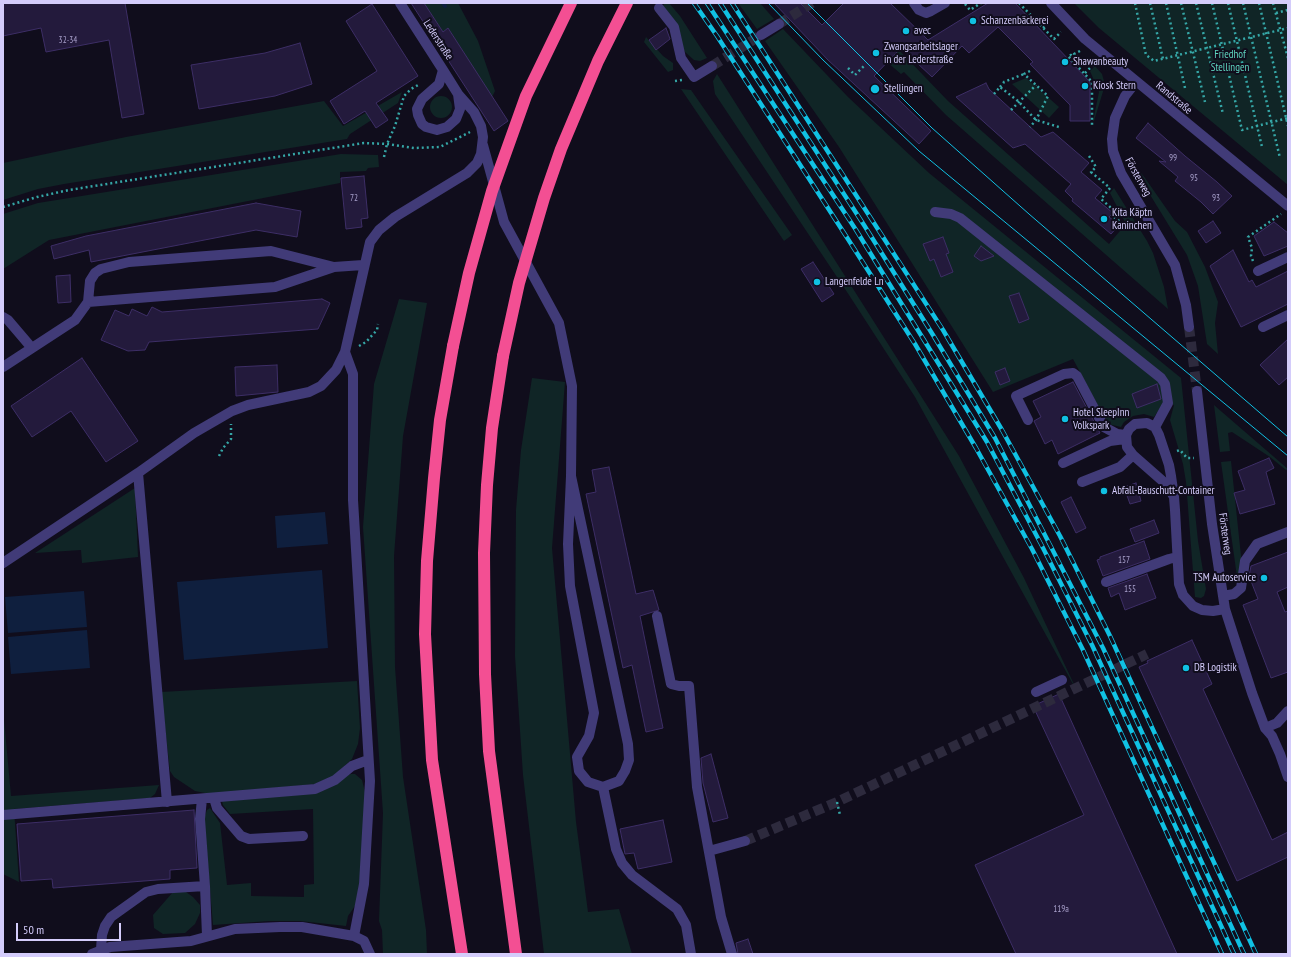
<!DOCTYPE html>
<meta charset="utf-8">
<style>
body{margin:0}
#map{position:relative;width:1291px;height:957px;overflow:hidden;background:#100d1c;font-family:"PT Sans Narrow",sans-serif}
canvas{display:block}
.frame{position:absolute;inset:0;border:4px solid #d4ccfb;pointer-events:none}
.scale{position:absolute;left:16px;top:923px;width:105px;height:18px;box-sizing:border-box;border:2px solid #d4ccfb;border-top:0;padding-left:5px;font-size:12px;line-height:14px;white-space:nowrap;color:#d4ccfb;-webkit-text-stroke:3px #100d1c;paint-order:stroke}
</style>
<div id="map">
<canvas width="1291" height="957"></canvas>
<div class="frame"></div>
<div class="scale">50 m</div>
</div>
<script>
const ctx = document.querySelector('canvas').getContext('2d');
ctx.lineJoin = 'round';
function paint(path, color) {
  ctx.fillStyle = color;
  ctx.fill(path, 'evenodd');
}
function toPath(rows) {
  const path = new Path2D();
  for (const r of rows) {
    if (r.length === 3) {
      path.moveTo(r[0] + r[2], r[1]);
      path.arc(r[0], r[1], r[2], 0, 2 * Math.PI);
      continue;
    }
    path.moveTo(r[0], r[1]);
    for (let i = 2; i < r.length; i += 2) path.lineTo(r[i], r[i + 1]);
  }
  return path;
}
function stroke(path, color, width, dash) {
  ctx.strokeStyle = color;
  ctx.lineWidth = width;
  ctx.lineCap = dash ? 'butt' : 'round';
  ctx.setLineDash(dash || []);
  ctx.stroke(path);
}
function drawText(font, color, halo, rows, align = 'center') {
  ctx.font = font + ' "PT Sans Narrow",sans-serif';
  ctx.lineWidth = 4;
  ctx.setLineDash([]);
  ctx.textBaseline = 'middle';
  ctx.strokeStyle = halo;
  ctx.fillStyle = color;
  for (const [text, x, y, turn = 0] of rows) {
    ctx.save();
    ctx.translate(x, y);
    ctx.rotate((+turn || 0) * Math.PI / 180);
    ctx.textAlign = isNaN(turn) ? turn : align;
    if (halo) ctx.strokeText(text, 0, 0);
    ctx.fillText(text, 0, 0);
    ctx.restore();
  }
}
paint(toPath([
 [424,3,458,3,478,41,495,91,492,97,448,28,443,32],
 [665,3,669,3,680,16,707,58,700,61,694,60,685,52,681,45,676,22,663,6],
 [738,3,760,3,774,19,757,29],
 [1074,3,1288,3,1288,185,1099,28],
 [783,29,848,97,929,173,1181,378,1198,541,1206,589,1204,596,1201,598,1195,597,1186,482,1183,464,1170,420,1174,405,1164,402,1154,417,1144,414,1133,416,1124,422,1121,427,1108,424,1073,359,993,392,839,147,765,41],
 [646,37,663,56,673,63,673,70,668,72,644,42],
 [899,50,948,101,1109,244,1125,225,1125,222,1110,193,1114,188,1147,241,1153,253,1164,287,1168,309,946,115,904,72,901,74,887,62],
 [1095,66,1102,74,1105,85,1094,121,1093,121,1099,92,1090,71],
 [717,74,959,456,1024,578,1079,695,915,397,849,295,715,94,713,81],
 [1026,78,1059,107,1049,118,1012,84],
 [681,89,691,90,792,235,784,241],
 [402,92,398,103,350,134,347,139,64,184,38,189,3,200,3,163,126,137,324,101,343,126],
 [441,107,11],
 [341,154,378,155,379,167,368,168,366,171,340,172,340,183,49,240,3,269,3,214,38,203,63,199],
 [1133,167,1137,168,1145,178,1175,221,1187,232,1205,267,1218,302,1215,323,1218,354,1207,344,1198,286,1187,255],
 [399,299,427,303,403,436,394,556,395,667,403,777,426,930,427,954,383,954,382,930,379,921,383,813,363,527,374,384],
 [532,378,565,382,552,548,576,822,588,912,619,909,632,954,544,954,523,775,515,656,516,510,521,450],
 [1214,405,1222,412,1288,469,1286,470,1270,457,1232,432,1228,433,1230,451,1220,452],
 [1231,461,1241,556,1241,578,1238,584,1221,462],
 [135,488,138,557,82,563,81,550,35,553],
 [357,681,360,728,358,744,352,759,334,776,315,784,210,794,195,791,174,777,170,771,161,692],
 [3,708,11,796,159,785,155,794,150,798,14,809,19,882,3,874],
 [351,774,355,774,362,780,365,792,363,850,357,903,348,916,346,926,300,921,269,921,213,925,204,818,207,810,210,808,220,823,227,885,251,883,251,896,304,897,304,885,314,884,313,809,230,814,223,805,222,801,295,795],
 [173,892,186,892,193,897,200,905,200,913,195,924,185,933,163,934,154,928,153,915]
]), '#102526');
paint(toPath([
 [325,512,328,544,277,548,275,516],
 [322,570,328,648,184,660,177,582],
 [84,591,87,627,8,633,5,597],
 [87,630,90,668,11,674,8,637]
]), '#0f1f3e');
stroke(toPath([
 [443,3,445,6]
]), '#0f1f3e', 4);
const building = toPath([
 [3,3,125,3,144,114,122,118,109,40,46,52,41,28,3,36,3,3],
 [411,3,424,3,443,32,448,28,508,121,494,131,411,3],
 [774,3,800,3,822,25,844,3,890,3,928,40,988,3,1015,3,1090,82,1090,121,1070,121,1070,105,1030,64,1033,62,998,27,969,53,962,46,932,77,901,48,874,76,931,131,919,144,828,60,774,3],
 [372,4,418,76,376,103,388,120,376,128,365,111,344,124,330,101,377,71,346,21,372,4],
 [666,28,670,39,656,50,649,40,666,28],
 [300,43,312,84,275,96,199,109,191,65,265,53,300,43],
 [986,83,989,89,1041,137,1053,132,1089,163,1081,172,1102,190,1095,198,1113,213,1109,217,1119,225,1111,234,1072,201,1073,199,1065,191,1071,184,1025,144,1013,148,956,97,986,83],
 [1148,123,1185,156,1217,182,1232,196,1213,214,1201,202,1175,181,1178,177,1159,161,1166,162,1136,138,1148,123],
 [364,176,368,218,361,219,362,227,346,229,341,178,364,176],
 [256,203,301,211,297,237,256,230,91,262,89,250,54,259,51,246,86,236,256,203],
 [1213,221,1221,233,1206,243,1198,231,1213,221],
 [1274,222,1288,233,1288,246,1264,256,1254,236,1274,222],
 [943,237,949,253,946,254,953,272,941,277,934,259,930,261,923,244,943,237],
 [981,246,994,256,981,261,974,256,981,246],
 [1233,250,1249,282,1252,280,1256,287,1288,271,1288,304,1241,327,1210,266,1233,250],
 [813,262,834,294,822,302,801,269,813,262],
 [70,275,71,302,58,303,56,276,70,275],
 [1019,293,1029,319,1019,323,1009,296,1019,293],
 [322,299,330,303,318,329,149,342,145,350,128,351,101,340,115,310,129,316,132,309,147,316,152,307,162,312,322,299],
 [1288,339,1288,377,1279,385,1260,365,1288,339],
 [82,358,138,441,106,462,71,411,32,437,11,406,82,358],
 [277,365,278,392,236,396,235,367,277,365],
 [1005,368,1010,381,1000,385,995,372,1005,368],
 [1073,382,1100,433,1058,454,1052,440,1045,444,1034,421,1041,417,1033,401,1073,382],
 [1157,384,1161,399,1137,408,1132,394,1157,384],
 [1269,458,1274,468,1266,472,1275,504,1240,514,1234,493,1245,490,1238,471,1269,458],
 [609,467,636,594,653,590,659,610,640,616,663,728,646,732,632,665,623,668,586,494,596,492,592,470,609,467],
 [1136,483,1141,501,1130,504,1124,487,1136,483],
 [1071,497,1086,528,1076,533,1061,502,1071,497],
 [1154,520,1159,533,1135,542,1130,529,1154,520],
 [1144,541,1150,559,1103,576,1097,560,1100,559,1100,557,1144,541],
 [1288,552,1288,587,1277,592,1285,612,1288,611,1288,672,1271,678,1243,605,1258,599,1249,576,1251,566,1288,552],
 [1147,574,1156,598,1125,610,1119,593,1111,597,1108,588,1147,574],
 [1192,640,1212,684,1203,689,1272,840,1288,832,1288,857,1237,881,1139,667,1148,663,1147,661,1192,640],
 [1059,694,1177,954,1016,954,975,865,1084,815,1033,706,1059,694],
 [711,754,728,818,713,822,703,783,701,758,711,754],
 [194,810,197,868,170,870,170,879,53,888,52,879,21,881,17,824,194,810],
 [663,820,672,862,638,869,634,853,625,854,620,829,663,820],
 [748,939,753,954,738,954,736,943,748,939]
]);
paint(building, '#231a3c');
stroke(building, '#3d2e66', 1);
stroke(toPath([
 [779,24,812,3],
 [712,66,761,35],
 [1189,327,1197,391],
 [745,841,837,802,1147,654]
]), '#2d2a3d', 10, [10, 5]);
stroke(toPath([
 [1019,3,1054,39,1061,32],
 [1135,3,1146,55,1154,61,1288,28],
 [1150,3,1163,59],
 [1166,3,1185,88],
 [1181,3,1205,102],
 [1196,3,1223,114],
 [1212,3,1242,130,1288,118],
 [1228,3,1262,147],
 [1243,3,1280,158],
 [1259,3,1288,126],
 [1273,3,1288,58],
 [965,4,970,10,981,3],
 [1276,13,1288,10],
 [1043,28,1050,22],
 [1080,51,1074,54,1085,64,1083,66,1071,55,1068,56,1092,82,1092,127],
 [848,68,855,75,864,66],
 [1030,71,1024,74,1048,96,1036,120,1030,127],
 [1085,73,1095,63],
 [675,81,682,80],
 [1000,87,1004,82,1024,74],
 [994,94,1000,87,1018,101,1036,120,1059,127],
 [1011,110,1036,85],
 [1089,156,1096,167,1091,172,1110,188,1101,199,1117,213,1114,217,1123,224],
 [384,157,387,144,395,126,404,96,411,89,420,84],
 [3,207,37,197,69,190,364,143,387,144,414,148,440,147,470,132],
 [1253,261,1251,256,1252,248,1248,237,1281,214],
 [359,346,366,342,377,330,378,324],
 [1177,451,1180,450,1187,458,1194,458],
 [219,456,223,448,231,439,231,424],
 [837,802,840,815]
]), '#35a6a6', 2.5, [2, 3]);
stroke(toPath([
 [400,3,443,70,458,94,460,109,456,119,447,127,437,130,426,127,422,124,418,115,417,109,422,99,439,84,443,70],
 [914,3,919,10,926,13,931,11,945,3],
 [1051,3,1085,39,1288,206],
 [659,8,674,27,681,58,694,77,712,66],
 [761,35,779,24],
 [1136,82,1125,96,1115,118,1112,139,1113,151,1121,173,1175,265,1186,305,1189,327],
 [483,145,504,222,559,323,572,386,571,476,568,544,570,586,594,713,589,736,577,757,579,771,588,782,603,787,619,781,625,771,629,760,628,744,571,476],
 [935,212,951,214,960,218,1161,378,1165,384,1168,403,1155,427],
 [1258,271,1288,257],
 [88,302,275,287,334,267],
 [3,317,8,320,31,347],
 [1263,327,1288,315],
 [3,367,75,320,88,302,90,281,95,273,101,269,129,262,271,251,334,267,363,265],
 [1197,391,1212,524,1225,609,1252,693,1265,728,1272,736,1280,754,1288,777],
 [1028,420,1016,396,1064,374,1073,373,1077,376,1104,427,1117,434,1126,435],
 [1063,463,1110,441,1125,439],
 [138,473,167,802],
 [1082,482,1120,467,1133,455],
 [1174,497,1166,484,1133,455,1127,447,1126,435,1129,429,1135,424,1147,423,1155,427,1159,435,1169,465,1171,476,1174,497,1175,510,1179,584,1183,595,1193,606,1202,610,1213,611,1225,609],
 [3,563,138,473,194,433,232,411,248,405,309,392,321,386,336,370,345,352],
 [1106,582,1169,559,1177,557],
 [1223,596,1234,594,1241,588,1245,561,1257,544,1288,532],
 [657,616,671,684,679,686,689,686,697,787,721,917,732,954],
 [1036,692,1062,680],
 [1265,728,1277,723,1288,711],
 [603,787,616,849,622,863,632,875,677,909,686,925,691,954],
 [214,798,217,808,241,836,249,839,303,836],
 [3,815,315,789,335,780,352,766,368,760],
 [709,851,745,841],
 [205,886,207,936],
 [354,936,364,884,370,781,353,500,353,374,345,352,370,242,379,230,395,217,467,173,477,163,481,154,483,137,481,126,474,112,458,94],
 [101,949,102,935,105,926,111,917,146,892,158,889,205,886,200,819,202,799],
 [92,954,110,947,191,941,235,929,280,927,302,927,354,936,364,941,370,954]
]), '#413b78', 10);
stroke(toPath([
 [453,346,440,420,434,478,427,561,425,634,432,760,462,954],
 [503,356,492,428,487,485,484,553,485,674,489,751,516,954]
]), '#f34f93', 12);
stroke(toPath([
 [768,3,823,60,919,151,1288,456],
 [807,3,932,128,1029,214,1288,437]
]), '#10c1e3', 1);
const rail = toPath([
 [694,3,717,36,846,236,915,344,976,448,1032,549,1083,650,1222,954],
 [707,3,856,230,987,442,1041,544,1092,645,1234,954],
 [720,3,864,225,933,335,995,438,1103,648,1244,954],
 [732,3,943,330,1002,430,1060,536,1110,636,1256,954]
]);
stroke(rail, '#10c1e3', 4.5);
stroke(rail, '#100d1c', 3, [9]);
stroke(toPath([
 [453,346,469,273,492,191,526,96,571,3],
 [503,356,519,283,544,198,561,149,598,61,627,3]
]), '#f34f93', 12);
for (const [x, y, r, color] of [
 [973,21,4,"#10c1e3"],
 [906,31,4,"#10c1e3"],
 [876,53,4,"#10c1e3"],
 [1065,62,4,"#10c1e3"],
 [1085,86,4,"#10c1e3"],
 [875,89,5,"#10c1e3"],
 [1104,219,4,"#10c1e3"],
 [817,282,4,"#10c1e3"],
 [1065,419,4,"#10c1e3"],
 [1104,491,4,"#10c1e3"],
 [1264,578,4,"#10c1e3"],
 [1186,668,4,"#10c1e3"]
]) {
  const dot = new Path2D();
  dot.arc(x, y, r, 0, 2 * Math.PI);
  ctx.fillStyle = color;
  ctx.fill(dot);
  stroke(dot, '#100d1c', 1.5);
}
drawText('9px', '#a8a0cb', null, [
 ["32-34",68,40],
 ["99",1173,158],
 ["95",1194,178],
 ["72",354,198],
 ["93",1216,198],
 ["157",1124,560],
 ["155",1130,589],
 ["119a",1061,909]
]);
drawText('11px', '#d4ccfb', '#100d1c', [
 ["Schanzenbäckerei",981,21],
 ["avec",914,31],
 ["Zwangsarbeitslager",884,47],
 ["in der Lederstraße",884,60],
 ["Shawanbeauty",1073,62],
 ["Kiosk Stern",1093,86],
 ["Stellingen",884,89],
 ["Kita Käptn",1112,213],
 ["Kaninchen",1112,226],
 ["Langenfelde Ln",825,282],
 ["Hotel SleepInn",1073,413],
 ["Volkspark",1073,426],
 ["Abfall-Bauschutt-Container",1112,491],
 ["TSM Autoservice",1256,578,"right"],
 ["DB Logistik",1194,668]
], 'left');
drawText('11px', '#d4ccfb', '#100d1c', [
 ["Lederstraße",438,40,57],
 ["Randstraße",1174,98,40],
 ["Försterweg",1138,177,61],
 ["Försterweg",1225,534,82]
]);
drawText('11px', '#5ed5bf', '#100d1c', [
 ["Friedhof",1230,55],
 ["Stellingen",1230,68]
]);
</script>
